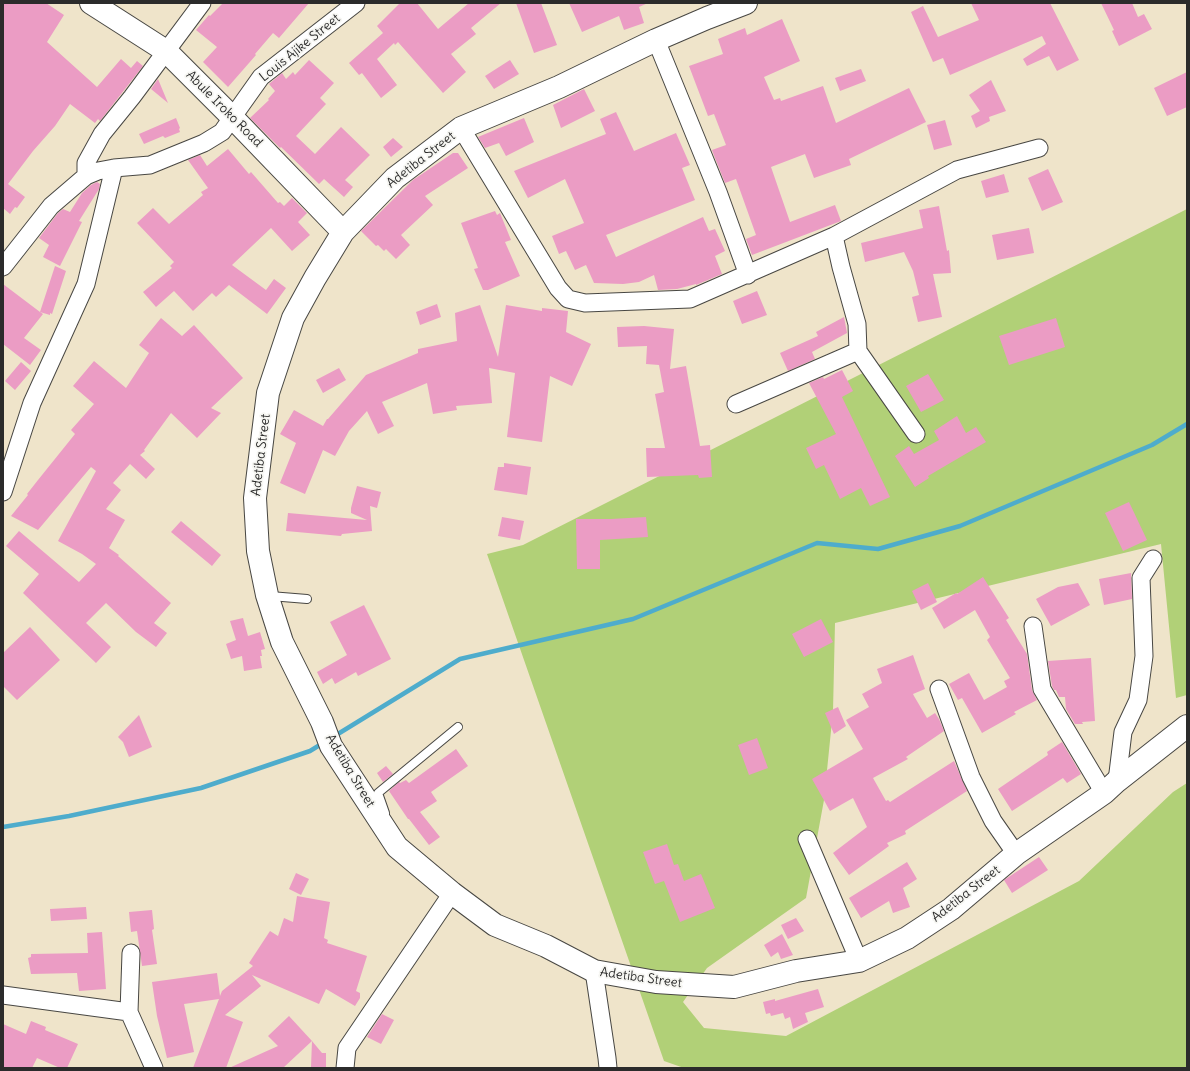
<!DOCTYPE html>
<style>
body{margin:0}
#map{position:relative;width:1190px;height:1071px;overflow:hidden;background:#efe4ca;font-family:Delius,sans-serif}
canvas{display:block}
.frame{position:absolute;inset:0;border:4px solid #2b2b2b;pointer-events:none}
</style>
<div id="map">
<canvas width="1190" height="1071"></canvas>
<div class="frame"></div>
</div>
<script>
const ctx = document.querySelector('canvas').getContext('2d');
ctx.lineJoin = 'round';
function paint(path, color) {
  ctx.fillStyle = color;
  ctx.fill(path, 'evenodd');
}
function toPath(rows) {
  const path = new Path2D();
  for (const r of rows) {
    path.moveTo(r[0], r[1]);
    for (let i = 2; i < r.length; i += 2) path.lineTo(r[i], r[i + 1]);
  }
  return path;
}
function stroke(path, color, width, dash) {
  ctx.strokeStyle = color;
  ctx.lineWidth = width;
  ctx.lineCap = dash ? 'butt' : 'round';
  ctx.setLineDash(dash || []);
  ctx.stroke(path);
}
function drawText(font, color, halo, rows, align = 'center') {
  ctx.font = font + ' Delius,sans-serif';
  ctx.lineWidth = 3.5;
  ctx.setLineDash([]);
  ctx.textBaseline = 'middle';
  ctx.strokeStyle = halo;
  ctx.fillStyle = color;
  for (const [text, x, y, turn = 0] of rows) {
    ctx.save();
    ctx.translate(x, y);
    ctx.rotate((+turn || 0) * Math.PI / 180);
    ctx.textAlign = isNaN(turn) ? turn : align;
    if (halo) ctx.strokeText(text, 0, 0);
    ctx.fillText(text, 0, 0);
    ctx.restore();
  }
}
paint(toPath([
 [1187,209,1187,695,1176,698,1161,544,835,623,833,711,824,800,806,898,707,968,683,1002,704,1028,786,1036,1079,881,1173,792,1187,783,1187,1068,684,1068,664,1061,487,554,523,545]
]), '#b1d077');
stroke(toPath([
 [333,737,460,659,633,619,817,543,878,549,960,526,1152,445,1187,424],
 [3,827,69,816,201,788,310,751,323,743]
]), '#4eaccc', 4.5);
paint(toPath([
 [3,3,46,3,64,15,47,42,97,87,121,59,131,68,137,61,143,66,100,121,98,119,95,123,70,104,55,126,33,151,8,184,25,197,17,208,15,207,10,214,3,208],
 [223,3,309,3,279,38,273,33,255,54,256,55,228,87,203,62,217,47,196,30,209,15,210,16],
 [400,3,417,3,438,29,469,3,501,3,471,28,476,34,451,54,466,72,443,93,398,42,395,45,394,43,377,59,397,85,381,98,362,73,359,75,349,63,383,33,377,26],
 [516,3,541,3,557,45,534,53],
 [569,3,648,3,639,7,644,23,624,30,619,16,582,32],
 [971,3,1050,3,1079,60,1057,71,1049,56,1027,66,1023,59,1046,44,1042,36,950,75,943,58,933,62,911,12,923,6,938,37,979,20],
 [1101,3,1132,3,1138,17,1144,14,1152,29,1119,46,1112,31,1114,30],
 [782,19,800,61,764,77,774,100,780,98,781,101,823,86,836,123,909,88,926,122,849,159,851,165,814,178,805,154,771,167,790,222,835,205,841,221,752,255,746,239,756,235,736,179,725,183,715,158,712,150,726,145,714,114,708,116,689,66,723,54,718,39,745,28,747,35],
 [309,60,334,83,320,98,326,104,296,136,315,154,341,127,370,155,345,180,353,187,344,197,324,179,319,184,281,147,280,148,250,118,269,100,268,99,275,91,269,84,282,73,286,79,293,72,295,75],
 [510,60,519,74,494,89,485,76],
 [861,69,866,81,840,91,835,78],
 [1187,72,1187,107,1167,116,1154,88],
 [158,79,168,103,151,89],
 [991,80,1006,111,989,117,990,121,976,128,971,116,980,111,969,95],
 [584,89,595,111,561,128,553,105],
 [616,112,634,151,676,133,690,165,682,168,695,200,606,235,616,257,703,217,709,231,715,229,725,251,715,256,722,274,696,285,696,284,677,289,658,290,654,275,639,282,623,284,594,283,586,265,575,270,566,251,559,254,552,236,584,223,565,179,528,198,514,171,606,134,600,119],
 [176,118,180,128,179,129,180,132,165,138,163,136,144,144,139,134],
 [524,118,534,142,506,156,499,143,485,148,478,137],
 [945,120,952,145,934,150,927,125],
 [393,138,403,147,391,157,383,147],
 [228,149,249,174,251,172,278,203,280,202,284,206,292,198,307,213,298,222,310,235,292,251,271,228,232,265,266,290,274,279,286,288,267,314,229,285,216,297,212,293,193,311,174,291,156,307,143,292,172,268,170,266,174,262,137,223,153,208,169,224,203,195,201,192,208,188,188,160,200,155,207,166],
 [453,153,458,153,468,168,425,196,433,205,401,235,410,245,396,259,386,249,384,251,378,245,376,246,361,231,413,180],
 [1048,169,1063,202,1042,211,1028,178],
 [1004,174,1009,192,986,198,981,181],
 [97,182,100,184,99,189,79,221,82,222,60,266,43,257,49,245,39,238,58,213,63,209,70,212,82,193,91,185],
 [939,206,947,251,949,250,951,273,933,274,942,317,918,322,912,297,919,295,913,271,904,252,865,262,861,243,923,228,919,210],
 [495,211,497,215,500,213,511,240,505,242,520,276,488,290,483,290,474,269,478,268,461,223],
 [1029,228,1034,253,997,260,992,235],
 [55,266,66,271,52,314,50,313,50,315,40,312,43,314,24,338,41,350,30,365,3,344,3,284,40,312],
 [757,291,767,315,742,324,733,301],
 [437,304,441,317,420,325,416,312],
 [480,305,498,357,506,305,542,311,542,308,568,311,566,332,591,344,572,386,550,376,542,442,507,437,515,373,489,368,492,403,456,406,457,410,433,414,427,383,382,402,394,426,378,434,367,411,349,431,335,456,323,450,305,494,280,483,296,443,280,434,294,410,323,426,327,419,328,419,366,375,418,353,418,349,457,341,455,313],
 [844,317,847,333,812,352,815,359,788,371,780,353,818,336,816,332],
 [161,318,182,336,194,325,243,378,211,408,221,413,197,438,171,413,144,450,145,451,140,455,155,469,146,479,130,464,113,483,121,490,106,509,125,520,109,548,119,555,118,556,171,603,154,623,167,633,156,647,136,632,106,603,86,623,111,647,96,663,23,593,39,574,6,546,19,531,79,582,96,564,82,554,58,541,96,471,91,467,38,530,11,516,28,495,27,494,38,480,75,434,71,430,94,404,73,386,94,361,126,388,149,353,139,345],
 [1056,318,1065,347,1009,365,999,336],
 [644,326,674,329,670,369,686,366,700,446,710,445,712,477,699,478,698,475,647,477,646,448,665,448,655,394,664,392,659,365,646,364,647,346,618,347,617,327],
 [21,362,31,371,15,390,5,381],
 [339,368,346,380,323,393,316,380],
 [842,370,853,391,842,397,890,497,870,506,861,488,840,499,824,465,816,469,806,448,836,434,809,383,823,377,824,379],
 [928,374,944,400,921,412,906,386],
 [957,416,966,433,976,427,986,442,928,476,929,478,915,487,895,456,909,446,914,454,939,440,934,431],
 [504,463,531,467,527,495,494,490,498,467,504,467],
 [357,486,381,492,377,508,370,506,372,531,342,534,341,536,286,531,288,513,367,520,351,513,351,508],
 [1129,502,1147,540,1123,551,1105,513],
 [502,517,524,521,520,540,498,536],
 [646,517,648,537,600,540,600,569,577,569,576,519,611,519],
 [181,521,221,555,212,566,171,532],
 [1131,573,1132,599,1104,605,1099,579],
 [983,577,1009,618,1006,620,1027,654,1032,690,1037,700,1014,712,1016,714,982,733,962,698,958,700,949,684,969,673,984,700,1007,687,1004,681,1010,678,987,640,990,637,975,610,944,629,932,608,956,593,957,594],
 [928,583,937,602,921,610,912,591],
 [1078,583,1090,605,1051,626,1036,599,1058,587],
 [364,605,391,659,358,676,356,672,335,684,332,678,323,684,317,672,347,655,330,622],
 [243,618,248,636,260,632,265,649,261,650,262,656,260,656,262,668,244,671,242,656,231,659,226,644,236,640,230,621],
 [821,619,833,642,804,657,792,634],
 [30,627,60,660,17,700,3,686,3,653],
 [913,655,925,689,913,694,914,696,927,718,935,713,939,719,944,731,906,757,908,759,873,778,886,801,888,800,890,802,954,761,967,791,905,831,906,834,887,843,889,846,849,875,833,853,867,827,853,798,830,811,812,779,863,749,846,720,869,707,862,694,882,683,877,669],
 [1091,658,1095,721,1082,722,1083,724,1075,724,1066,709,1065,697,1059,697,1056,690,1054,690,1052,686,1048,661],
 [838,707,846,726,834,734,825,713],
 [139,715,152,747,129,757,123,742,118,737],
 [757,738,768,768,749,775,738,745],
 [1062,742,1081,774,1067,783,1063,778,1012,811,998,789,1048,755,1047,752],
 [456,749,468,766,431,792,437,801,420,812,440,837,429,845,409,819,408,819,389,791,399,782,400,783,406,780,409,783],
 [386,766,393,774,383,782,377,773],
 [667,844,674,865,678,864,684,881,701,874,715,908,680,922,664,881,655,884,643,852],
 [1039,857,1048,870,1012,893,1004,880],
 [907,862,917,879,903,888,910,907,893,913,889,901,861,918,849,898],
 [296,873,309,879,301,895,289,889],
 [297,896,330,902,324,938,328,940,327,943,367,956,356,991,360,993,360,998,355,1006,326,989,319,1004,252,975,261,986,225,1015,243,1022,226,1068,193,1068,219,999,184,1004,194,1052,167,1058,157,1016,152,982,217,973,220,996,222,991,253,966,249,963,270,931,278,936,284,918,293,922],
 [86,907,87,919,51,921,50,909],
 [152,910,154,929,152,930,157,964,142,966,137,931,131,932,129,912],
 [796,918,804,931,788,939,781,925],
 [102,932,106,989,79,991,77,973,31,974,28,958,31,957,31,954,88,953,87,933],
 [782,934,793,955,781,959,778,952,771,957,764,945],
 [818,989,824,1007,805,1013,808,1022,793,1029,790,1017,785,1019,783,1013,771,1016,770,1013,766,1014,763,1002,775,999,775,1001],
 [382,1014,394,1020,381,1044,367,1037],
 [289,1016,312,1041,283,1068,229,1068,278,1046,268,1036],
 [31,1021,46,1027,45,1030,78,1044,67,1068,60,1068,37,1058,32,1068,3,1068,3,1024,26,1034],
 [312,1041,322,1053,326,1053,326,1067,311,1067]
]), '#eb9cc4');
const lane = toPath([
 [270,596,307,599],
 [385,813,378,793,458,727]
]);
const street = toPath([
 [656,40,718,192,748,275],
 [461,128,558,288,568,299,585,303,690,299,834,236,957,170,1039,148],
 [86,176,86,163,102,134,132,97,202,3],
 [834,236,841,267,857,324,858,351,916,434],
 [3,267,51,206,86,176,98,171,114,168,150,165,204,143,222,132,261,77,356,3],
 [736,404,858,351],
 [3,492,32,403,86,284,114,168],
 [1033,626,1042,689,1104,793],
 [939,689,971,777,993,821,1016,854],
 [1117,781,1123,732,1138,700,1144,656,1141,578,1153,559],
 [807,839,859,961],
 [131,953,129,1012,154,1068],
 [594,971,607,1058,608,1068],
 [3,995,129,1012],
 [345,1068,347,1048,452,893]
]);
const secondary = toPath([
 [91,3,166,51,233,118,343,232],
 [746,3,707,18,656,40,559,87,461,128,395,178,343,232,315,278,293,318,268,393,255,498,258,551,267,595,282,642,322,722,331,746,397,847,452,893,495,925,546,946,594,971,656,982,734,987,796,971,859,961,907,938,951,909,1016,854,1104,793,1117,781,1187,726]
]);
stroke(lane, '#484743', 10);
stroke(street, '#484743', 19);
stroke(secondary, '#484743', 24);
stroke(lane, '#fff', 8);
stroke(street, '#fff', 17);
stroke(secondary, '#fff', 22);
drawText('13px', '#2b2b2b', '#f6f6f2', [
 ["Louis Ajike Street",300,48,-39],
 ["Abule Iroko Road",224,109,45],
 ["Adetiba Street",421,160,-38],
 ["Adetiba Street",261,455,-83],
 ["Adetiba Street",350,771,59],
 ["Adetiba Street",966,894,-38],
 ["Adetiba Street",641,978,8]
]);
</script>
